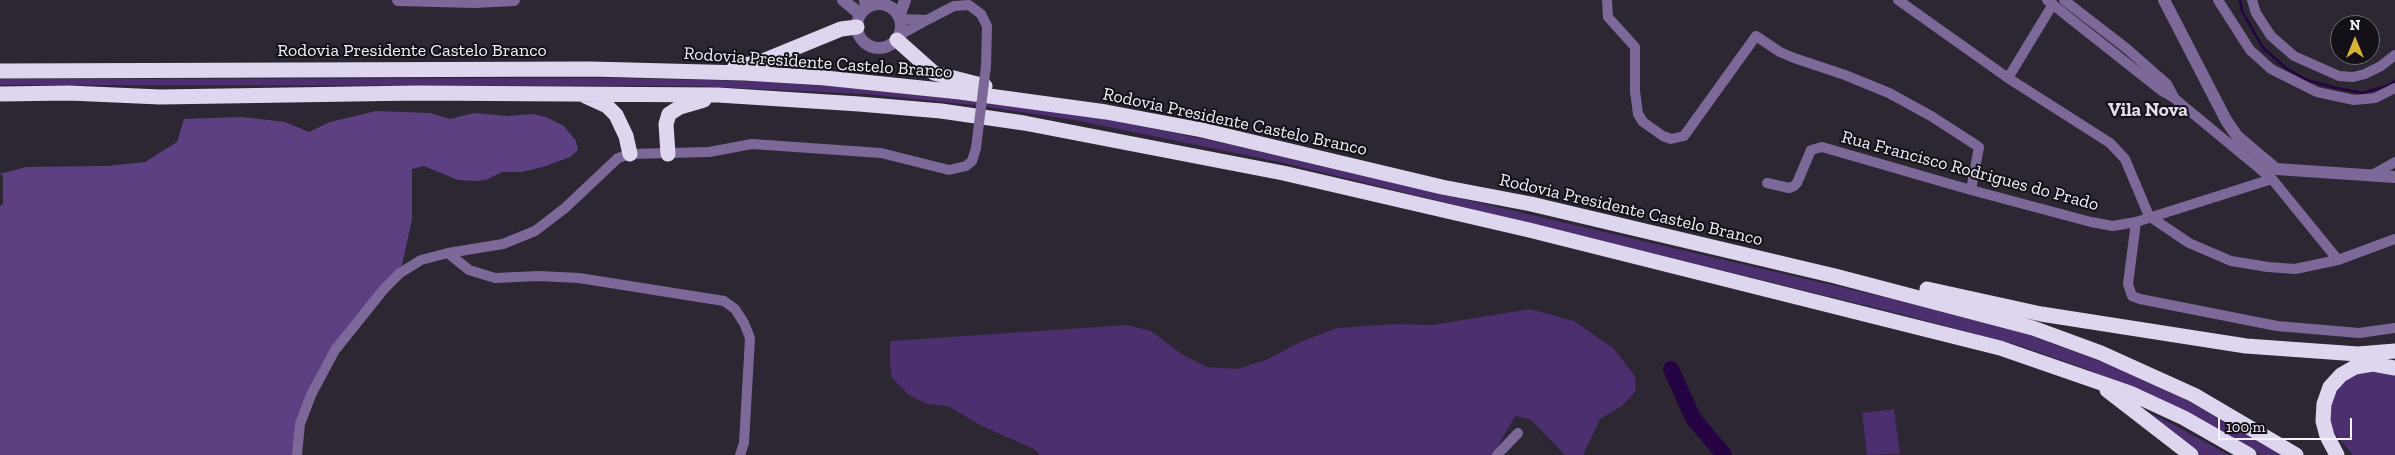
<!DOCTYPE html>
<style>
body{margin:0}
#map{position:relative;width:2395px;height:455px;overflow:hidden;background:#2c2733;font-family:"Zilla Slab",serif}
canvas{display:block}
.north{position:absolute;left:2330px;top:15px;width:50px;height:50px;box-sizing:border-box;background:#131117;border:1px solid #6d6b71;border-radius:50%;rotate:0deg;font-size:14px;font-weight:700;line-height:20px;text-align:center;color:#f3f1f9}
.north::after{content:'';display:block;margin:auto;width:18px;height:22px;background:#d8b434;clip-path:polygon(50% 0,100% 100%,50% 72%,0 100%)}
.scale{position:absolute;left:2218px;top:418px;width:134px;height:22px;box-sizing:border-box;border:2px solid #f3f1f9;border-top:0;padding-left:6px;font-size:15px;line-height:18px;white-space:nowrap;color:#f3f1f9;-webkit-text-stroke:4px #131117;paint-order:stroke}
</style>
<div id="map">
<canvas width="2395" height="455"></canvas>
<div class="north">N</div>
<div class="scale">100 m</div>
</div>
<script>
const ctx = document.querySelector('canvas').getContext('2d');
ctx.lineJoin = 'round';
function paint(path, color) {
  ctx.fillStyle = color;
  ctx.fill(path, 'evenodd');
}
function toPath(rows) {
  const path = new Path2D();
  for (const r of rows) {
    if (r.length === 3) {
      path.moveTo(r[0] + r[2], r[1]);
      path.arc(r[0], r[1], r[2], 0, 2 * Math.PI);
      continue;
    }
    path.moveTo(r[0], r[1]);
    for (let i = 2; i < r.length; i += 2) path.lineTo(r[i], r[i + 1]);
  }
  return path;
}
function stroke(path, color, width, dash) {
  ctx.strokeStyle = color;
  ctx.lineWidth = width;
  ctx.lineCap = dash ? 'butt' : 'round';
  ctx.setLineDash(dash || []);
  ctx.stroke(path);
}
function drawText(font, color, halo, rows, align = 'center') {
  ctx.font = font + ' "Zilla Slab",serif';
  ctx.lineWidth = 4;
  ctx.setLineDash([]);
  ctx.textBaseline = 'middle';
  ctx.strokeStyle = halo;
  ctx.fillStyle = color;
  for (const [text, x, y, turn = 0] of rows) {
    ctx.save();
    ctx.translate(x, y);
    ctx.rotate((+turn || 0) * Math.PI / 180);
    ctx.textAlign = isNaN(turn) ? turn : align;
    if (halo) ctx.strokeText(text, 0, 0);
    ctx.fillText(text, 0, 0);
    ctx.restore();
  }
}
paint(toPath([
 [618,78,755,81,867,89,1077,113,1223,143,1896,300,2024,333,2121,369,2189,401,2284,455,2261,455,2216,429,2154,399,2089,370,2024,347,1893,312,1284,163,1075,120,974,105,865,94,694,86,0,85,0,79],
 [1530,309,1574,321,1613,348,1635,376,1636,391,1622,406,1600,419,1583,455,1565,455,1530,419,1515,416,1493,455,1040,455,1034,449,982,426,948,406,927,404,909,395,892,378,890,364,890,341,1127,325,1151,331,1183,355,1207,367,1238,369,1268,359,1300,342,1337,328,1395,324,1432,325],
 [2357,370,2395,372,2395,455,2353,455,2332,430,2329,416,2335,389],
 [1894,409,1900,454,1867,455,1862,413],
 [2146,411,2176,426,2229,455,2200,455]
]), '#4b2f6e');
paint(toPath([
 [376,111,430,113,450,119,474,113,508,116,533,114,546,117,564,126,576,141,578,150,570,157,543,167,522,172,502,172,486,180,476,181,458,180,424,166,412,169,412,219,402,265,366,305,316,382,295,455,0,455,0,206,3,204,3,176,0,174,26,167,107,166,145,162,177,142,184,119,242,117,285,122,309,132,330,122]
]), '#5d4082');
stroke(toPath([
 [2240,0,2242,11,2263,48,2286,68,2307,80,2336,88,2363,93,2387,86,2395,81]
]), '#250342', 2.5);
stroke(toPath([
 [1671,369,1693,418,1724,455]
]), '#250342', 16);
stroke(toPath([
 [864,0,865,9],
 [869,0,877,4],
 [1607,0,1608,17,1635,47,1635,91,1638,114,1643,122,1663,136,1671,139,1684,136,1756,36,1780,52,1794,58,1845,75,1889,93,1931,116,1979,147,1971,190],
 [1898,0,2008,78,2110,143,2125,159,2149,216],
 [2047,0,2162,91,2174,98,2272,179,2338,260],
 [2064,0,2126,48,2167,84,2174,97],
 [2218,0,2250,50,2271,69,2317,92,2354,100,2375,98,2395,88],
 [2252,0,2256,13,2271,36,2294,56,2339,76,2353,77,2365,74,2381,66,2395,55],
 [927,20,954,6,969,5,981,14,987,26,986,66],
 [900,35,927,20,900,19],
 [2008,78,2053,4],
 [2372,175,2395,162],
 [1767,183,1789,188,1794,186,1797,183,1811,150,1822,147,1971,190,2091,222,2113,226,2136,222,2272,179],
 [2149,216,2189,243,2231,261,2268,267,2295,269,2338,260,2395,239],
 [2136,222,2128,284,2132,296,2140,299,2277,326,2359,333,2395,328],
 [448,253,469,270,495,278,539,276,579,278,724,301,735,309,744,323,750,338,744,443,740,455],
 [297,455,300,424,311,395,335,350,384,289,400,273,421,260,448,253,503,244,535,231,565,208,618,158,630,154,709,152,752,144,881,153,949,170,966,166,972,161,976,148],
 [1497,455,1518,433]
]), '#7c6999', 10);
stroke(toPath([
 [398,0,475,2,514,0],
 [843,0,860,14],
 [2164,0,2226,120,2237,136,2276,169,2395,177],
 [879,26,22],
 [899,17,905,0]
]), '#7c6999', 12);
stroke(toPath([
 [897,40,934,73,985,86],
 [735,66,758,63,841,29,857,27],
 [0,71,591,69,744,73,825,78,960,92,1106,112,1202,130,1442,187,1531,204,1835,276,2033,328,2101,353,2194,395,2296,455],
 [0,94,69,93,160,97,417,93,718,95,859,104,941,111,1024,123,1283,173,1529,230,2000,348,2130,393,2184,418,2249,455],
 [585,96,607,106,616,115,626,136,630,154],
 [668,154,666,124,669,114,680,107,704,100],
 [1927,289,2041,314,2246,346,2358,354,2395,351],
 [2107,390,2191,455],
 [2337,455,2327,436,2323,421,2324,404,2330,387,2341,375,2355,367,2373,364,2395,368]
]), '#ded6ee', 15);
stroke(toPath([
 [976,148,986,66]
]), '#7c6999', 10);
drawText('18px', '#f3f1f9', '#131117', [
 ["Rodovia Presidente Castelo Branco",412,51],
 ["Rodovia Presidente Castelo Branco",818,63,4],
 ["Rodovia Presidente Castelo Branco",1235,122,12],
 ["Rua Francisco Rodrigues do Prado",1970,171,15],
 ["Rodovia Presidente Castelo Branco",1631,210,13]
]);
drawText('bold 19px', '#e3ddee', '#131117', [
 ["Vila Nova",2148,111]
]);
</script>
